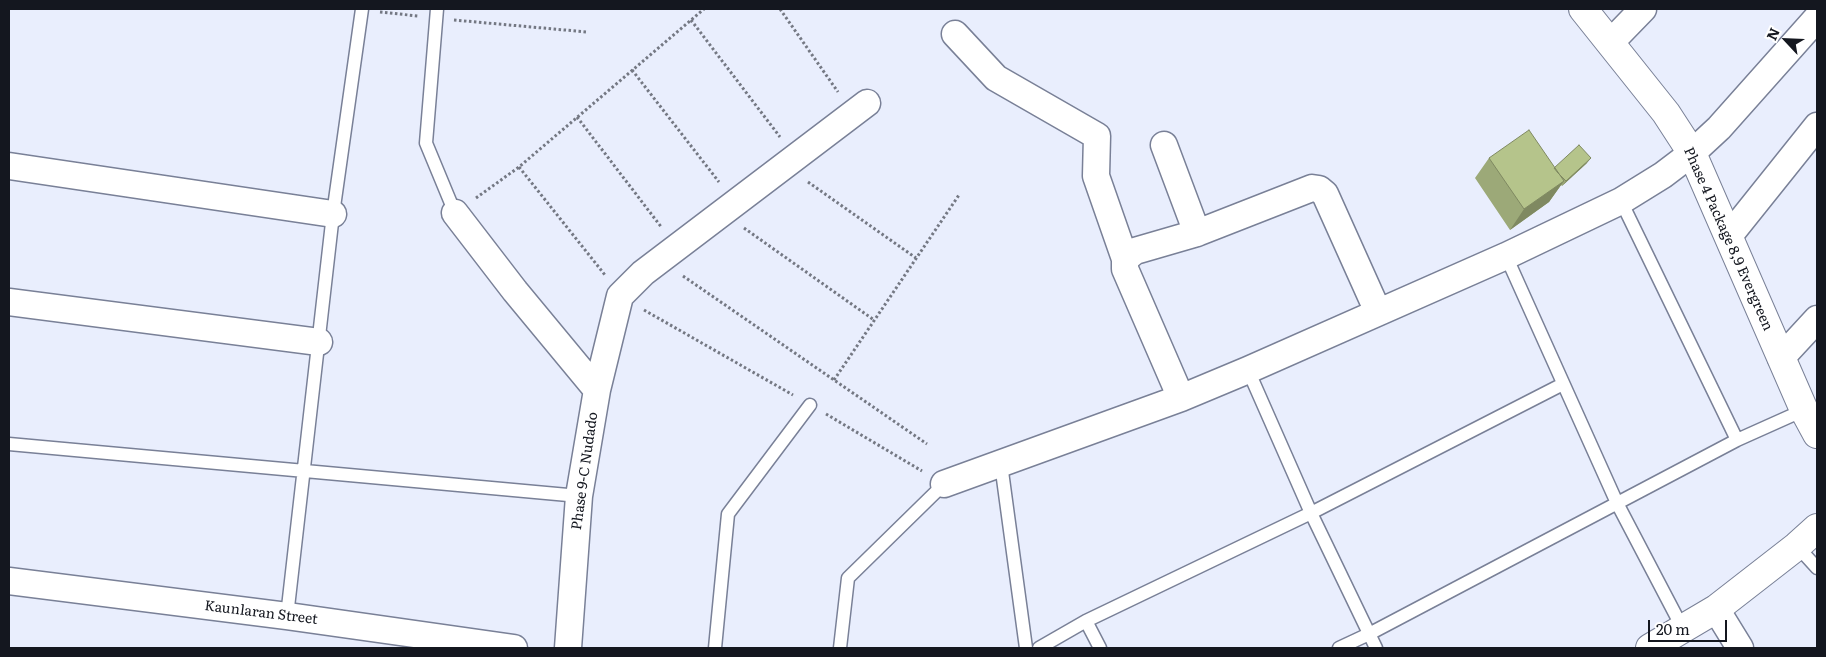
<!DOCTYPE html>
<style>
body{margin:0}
#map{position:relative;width:1826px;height:657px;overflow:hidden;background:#e9eefd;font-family:Literata,serif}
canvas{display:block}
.frame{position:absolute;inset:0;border:10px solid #14171f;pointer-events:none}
.north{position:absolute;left:1761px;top:15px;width:50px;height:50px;-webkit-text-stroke:4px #fff;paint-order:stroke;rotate:295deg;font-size:14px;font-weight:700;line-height:20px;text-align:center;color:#14171f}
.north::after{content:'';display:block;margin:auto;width:18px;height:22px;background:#14171f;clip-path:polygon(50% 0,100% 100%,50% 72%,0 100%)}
.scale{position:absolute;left:1648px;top:620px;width:79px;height:22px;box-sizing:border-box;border:2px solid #14171f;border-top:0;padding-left:6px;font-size:15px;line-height:18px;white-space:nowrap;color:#14171f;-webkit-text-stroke:4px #fff;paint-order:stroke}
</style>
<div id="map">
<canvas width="1826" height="657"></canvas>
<div class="frame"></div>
<div class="north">N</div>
<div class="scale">20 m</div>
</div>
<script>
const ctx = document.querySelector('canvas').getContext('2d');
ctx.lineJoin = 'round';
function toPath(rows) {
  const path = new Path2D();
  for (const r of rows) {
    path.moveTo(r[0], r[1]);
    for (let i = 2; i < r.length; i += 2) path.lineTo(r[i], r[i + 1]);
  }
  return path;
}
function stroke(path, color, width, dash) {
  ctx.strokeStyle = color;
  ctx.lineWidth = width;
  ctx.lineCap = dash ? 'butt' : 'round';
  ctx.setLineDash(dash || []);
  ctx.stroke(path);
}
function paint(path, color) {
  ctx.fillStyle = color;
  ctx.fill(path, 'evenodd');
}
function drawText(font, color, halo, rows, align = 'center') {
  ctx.font = font + ' Literata,serif';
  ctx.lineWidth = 5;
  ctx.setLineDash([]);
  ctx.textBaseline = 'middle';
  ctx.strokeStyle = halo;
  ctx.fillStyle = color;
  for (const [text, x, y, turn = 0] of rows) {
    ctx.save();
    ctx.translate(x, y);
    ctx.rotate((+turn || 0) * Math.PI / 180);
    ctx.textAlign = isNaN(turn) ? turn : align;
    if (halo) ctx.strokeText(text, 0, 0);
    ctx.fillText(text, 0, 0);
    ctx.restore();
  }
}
const service = toPath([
 [437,9,426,143,455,213],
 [1621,201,1737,440],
 [1506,256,1617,503,1683,629],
 [1248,370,1311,513,1376,648],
 [9,444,579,496],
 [1001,464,1026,648],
 [1797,546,1817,568],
 [287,616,333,214,362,9],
 [1086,621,1100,648],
 [715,648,728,514,810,405],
 [840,648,848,578,944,484],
 [1039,648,1086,621,1311,513,1563,384],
 [1339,648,1369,634,1737,440,1804,410]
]);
const minor = toPath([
 [955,34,996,78,1097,136,1096,176,1125,259,1125,269,1181,398],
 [1610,43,1643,9],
 [1164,145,1197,233],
 [9,166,333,214],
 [455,213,515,291,597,390],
 [1729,236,1817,126],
 [1125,259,1135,251,1197,233,1312,188,1319,189,1325,194,1378,312],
 [9,302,319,342],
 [1781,358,1817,319],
 [944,484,1181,398,1248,370,1506,256,1621,201,1663,175,1692,153,1719,128,1817,18],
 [9,581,287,616,514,648],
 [1716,609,1740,648],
 [568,648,579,496,597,390,620,296,643,273,867,103]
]);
const tertiary = toPath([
 [1583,9,1666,113,1692,153,1804,410,1817,434]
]);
const secondary = toPath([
 [1650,648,1716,609,1797,546,1817,528]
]);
stroke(service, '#798097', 15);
stroke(minor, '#798097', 29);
stroke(tertiary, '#798097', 30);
stroke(secondary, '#798097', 30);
stroke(toPath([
 [780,9,838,92],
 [380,12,418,16],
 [454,20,587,32],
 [691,20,780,137],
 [632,70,719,182],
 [577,117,662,228],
 [519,167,605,275],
 [808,182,916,258],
 [476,198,519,167,704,9],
 [744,228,874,320],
 [683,276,927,444],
 [644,310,793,395],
 [834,380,959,195],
 [826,414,922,471]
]), '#747883', 3, [2.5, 2.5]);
stroke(service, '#fff', 12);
stroke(minor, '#fff', 26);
stroke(tertiary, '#fff', 28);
stroke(secondary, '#fff', 28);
paint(toPath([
 [1489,158,1554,168,1587,163,1562,186,1561,185,1549,202,1510,230,1475,178]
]), '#9ca978');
paint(toPath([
 [1591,158,1587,163,1562,186,1566,181],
 [1564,181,1549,202,1510,230,1524,209]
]), '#7f8961');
const building = toPath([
 [1529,130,1564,181,1524,209,1489,158,1529,130],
 [1579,145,1591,158,1566,181,1558,173,1554,168,1579,145]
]);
paint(building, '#b5c48b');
stroke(building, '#7f8961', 1);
drawText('14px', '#14171f', '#fff', [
 ["Phase 4 Package 8,9 Evergreen",1728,239,66],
 ["Phase 9-C Nudado",585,471,-82],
 ["Kaunlaran Street",261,613,7]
]);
</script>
